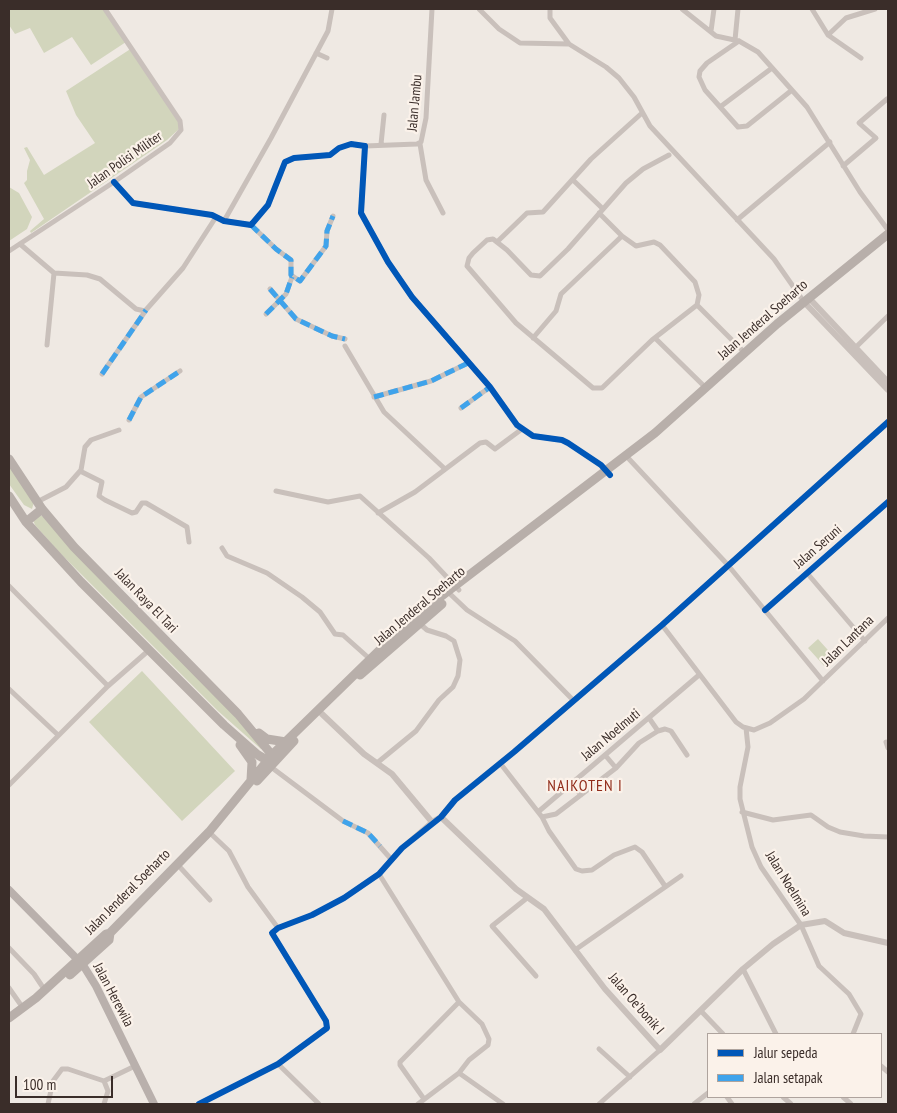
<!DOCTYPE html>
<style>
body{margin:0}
#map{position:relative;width:897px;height:1113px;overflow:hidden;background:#efe9e3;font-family:"PT Sans Narrow",sans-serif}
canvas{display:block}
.frame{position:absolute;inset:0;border:10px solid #3a2d29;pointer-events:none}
.legend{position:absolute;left:707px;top:1033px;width:175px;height:65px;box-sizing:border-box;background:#fbf2ea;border:1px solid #aea39d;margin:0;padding:6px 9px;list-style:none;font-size:15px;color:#3a2d29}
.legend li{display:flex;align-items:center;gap:10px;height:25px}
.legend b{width:25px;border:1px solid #aea39d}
.scale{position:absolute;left:15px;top:1076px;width:98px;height:22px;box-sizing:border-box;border:2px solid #3a2d29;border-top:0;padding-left:6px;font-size:15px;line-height:18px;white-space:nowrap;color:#3a2d29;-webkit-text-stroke:4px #fbf2ea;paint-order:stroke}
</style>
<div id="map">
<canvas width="897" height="1113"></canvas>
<div class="frame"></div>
<ul class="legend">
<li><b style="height:6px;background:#0057b8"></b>Jalur sepeda</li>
<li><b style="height:6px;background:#3fa3eb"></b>Jalan setapak</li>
</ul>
<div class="scale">100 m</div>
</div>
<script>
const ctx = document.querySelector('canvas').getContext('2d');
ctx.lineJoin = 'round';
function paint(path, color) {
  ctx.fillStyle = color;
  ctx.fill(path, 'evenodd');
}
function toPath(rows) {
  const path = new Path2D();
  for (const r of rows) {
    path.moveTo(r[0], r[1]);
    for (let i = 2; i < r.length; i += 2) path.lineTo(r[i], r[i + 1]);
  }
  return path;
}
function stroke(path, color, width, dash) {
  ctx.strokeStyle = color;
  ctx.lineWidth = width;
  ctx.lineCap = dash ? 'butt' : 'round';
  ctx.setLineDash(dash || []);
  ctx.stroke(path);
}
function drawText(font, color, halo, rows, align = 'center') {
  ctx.font = font + ' "PT Sans Narrow",sans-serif';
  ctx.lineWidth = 4.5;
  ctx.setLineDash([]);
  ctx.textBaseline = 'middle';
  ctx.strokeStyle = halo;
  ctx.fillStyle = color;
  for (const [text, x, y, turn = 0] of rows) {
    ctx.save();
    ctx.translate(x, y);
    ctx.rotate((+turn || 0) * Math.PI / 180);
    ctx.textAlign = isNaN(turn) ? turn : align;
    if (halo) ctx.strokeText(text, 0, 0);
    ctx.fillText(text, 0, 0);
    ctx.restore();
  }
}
paint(toPath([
 [9,9,103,9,126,42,91,65,72,37,44,53,30,28,15,34,9,25],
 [132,48,179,117,179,129,167,140,31,233,30,231,44,219,24,183,27,180,27,171,30,160,24,148,27,147,44,175,95,143,76,115,66,91],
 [9,187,19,193,32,217,27,229,9,241],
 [9,463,34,502,32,509,24,505,9,484],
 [40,515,44,517,199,677,263,747,261,749,218,711,58,551,35,525,33,520],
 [818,639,836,659,826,668,808,648],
 [142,671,235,771,182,821,89,722]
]), '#d2d5bc');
stroke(toPath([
 [479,9,499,29,520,43,569,44],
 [550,9,550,18,569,44,606,67,619,78,634,97,650,126,774,259,804,302],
 [682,9,716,36,739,41,758,52,807,107,860,192,888,230],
 [812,9,828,35,861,58],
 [711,31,714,9],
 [828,35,846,18,875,9],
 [735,40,738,9],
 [739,41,707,63,700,71,699,77,705,90,738,127,747,126,792,90],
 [316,53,327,58],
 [720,107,772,68],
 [381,144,384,115],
 [420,144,426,180,443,213],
 [365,146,417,144,421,142,426,118,432,9],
 [669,155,643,169,626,183,568,249,540,276,531,275,507,250,493,239,487,240,473,253,469,258,467,266,516,323,593,388,602,388,652,340,697,305,745,353],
 [843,166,876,138,859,123,887,99],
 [573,180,602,208],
 [114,182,133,203,212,215,224,221,251,225,268,205,285,162,294,158,330,155,339,148,351,144,365,146,361,213,388,262,412,297,490,387,517,425,533,436,562,440,568,443,601,465,610,475],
 [599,213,622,236,636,246,654,242,660,245,695,282,699,295,697,305],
 [737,220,830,142],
 [224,221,271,138,328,31,332,9],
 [251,225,276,249,291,260,291,275,300,281,326,246,327,231,333,216],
 [498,241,527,213,543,212,591,159,642,113],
 [20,244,54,273,87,275,100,279,136,309,145,311,183,268,216,217],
 [9,251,114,182,170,143,181,130,180,121,105,9],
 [270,289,296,319,332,336,345,339],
 [266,314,286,294,292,277],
 [533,338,556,311,561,294,622,236],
 [655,338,706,388],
 [47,345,54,273],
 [345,346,384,412,445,469],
 [855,348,888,316],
 [102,374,146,310],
 [374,397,431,381,468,363],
 [461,408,490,387],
 [129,420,141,397,180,371],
 [629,459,727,564,823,681],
 [80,471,102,482,99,496,105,500,132,513,136,512,142,503,146,503,187,527,189,542],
 [276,491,328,502,360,496,429,558,459,590],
 [37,502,66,487,81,470,85,447,91,440,119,430],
 [378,513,415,492,480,443,486,442,495,449,522,429],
 [222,548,227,556,267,573,302,597,320,612,335,634,343,635,371,660],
 [807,573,865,641],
 [9,586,108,686,9,785],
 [448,592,467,610,515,641,573,700],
 [765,610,888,502],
 [662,625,736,722,743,727,754,730,770,723,804,699,888,618],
 [108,686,148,651],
 [9,689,58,735],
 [649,718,658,731],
 [746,728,748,747,740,787,740,799,752,847,761,867,801,925,819,966,849,994,861,1014,853,1034],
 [886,742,888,748],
 [605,755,616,768],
 [377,763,416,731,439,700,453,687,458,676,460,660,454,641,446,636,427,630,419,623],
 [500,763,542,817,549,831,576,869,582,871,592,870,614,855,635,847,642,852,665,886],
 [271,767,343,821,368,833,391,859],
 [572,784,581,795],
 [538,812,699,675],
 [742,812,773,820,811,815,828,827,840,832,864,836,888,837],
 [542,817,556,814,616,768,639,743,658,731,665,729,671,731,687,755],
 [209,832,229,851,248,887,278,928],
 [177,864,210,900],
 [379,874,459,1002,400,1062,400,1065,424,1099],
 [527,898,492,926,536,976],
 [9,948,34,974,44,989],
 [575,950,681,876],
 [743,969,776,1034],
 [9,988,23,1008],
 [701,1011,723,1034],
 [599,1049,630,1077],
 [278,1064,319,1104],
 [881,1066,888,1072],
 [459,1073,469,1060,488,1045,489,1039,482,1024,459,1002],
 [104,1081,108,1091,104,1104],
 [727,1097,732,1104],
 [783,1097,791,1104],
 [843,1097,851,1104],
 [48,1104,53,1081,62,1069,68,1069,104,1081,135,1066],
 [199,1104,278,1064,327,1028,326,1021,272,933,278,928,312,915,344,898,379,874,402,848,432,822],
 [418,1104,459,1073,503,1104],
 [599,1104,660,1050],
 [694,1104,708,1093]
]), '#c9c0bb', 5);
stroke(toPath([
 [809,298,888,382],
 [804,302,888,390],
 [322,714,364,754,392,774,432,822,441,817,455,800,514,752,662,625,888,422],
 [441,817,516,889,544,909,605,989,660,1050,743,969,773,944,801,925,825,921,844,933,888,943]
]), '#c9c0bb', 6);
stroke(toPath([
 [9,890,83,965,96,986,154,1104]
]), '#b9b0ac', 8);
stroke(toPath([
 [9,459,42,509,74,547,238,714,272,755,271,760],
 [9,496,26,522,81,582,224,725,258,755,270,762],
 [26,522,42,509],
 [360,675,442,604],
 [259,733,267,739,286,742],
 [240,745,252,762,251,780],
 [257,781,294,741],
 [70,975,109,940,110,933],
 [9,1018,36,998,106,934,110,933,209,832,272,755,389,641,426,608,655,433,777,324,888,234]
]), '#b8afaa', 9);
stroke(toPath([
 [251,225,276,249,291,260,291,275,300,281,326,246,327,231,333,216],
 [270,289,296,319,332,336,345,339],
 [266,314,286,294,292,277],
 [102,374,146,310],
 [374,397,431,381,468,363],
 [461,408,490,387],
 [129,420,141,397,180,371],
 [343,821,368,833,380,846]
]), '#3fa3eb', 5, [10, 5]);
stroke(toPath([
 [114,182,133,203,212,215,224,221,251,225,268,205,285,162,294,158,330,155,339,148,351,144,365,146,361,213,388,262,412,297,490,387,517,425,533,436,562,440,568,443,601,465,610,475],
 [765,610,888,502],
 [199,1104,278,1064,327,1028,326,1021,272,933,278,928,312,915,344,898,379,874,402,848,441,817,455,800,514,752,662,625,888,422]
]), '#0057b8', 6);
drawText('14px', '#3a2d29', '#fbf2ea', [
 ["Jalan Jambu",415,103,-85],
 ["Jalan Polisi Militer",125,160,-35],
 ["Jalan Jenderal Soeharto",763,320,-41],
 ["Jalan Seruni",818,547,-41],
 ["Jalan Raya El Tari",146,601,46],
 ["Jalan Jenderal Soeharto",420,606,-40],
 ["Jalan Lantana",848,641,-44],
 ["Jalan Noelmuti",611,735,-40],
 ["Jalan Noelmina",788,884,58],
 ["Jalan Jenderal Soeharto",128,892,-45],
 ["Jalan Herewila",113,995,62],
 ["Jalan Oe'bonik I",636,1004,49]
]);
ctx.letterSpacing = '1px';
drawText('16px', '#912c1a', '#fbf2ea', [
 ["NAIKOTEN I",585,786]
]);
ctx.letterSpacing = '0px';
</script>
